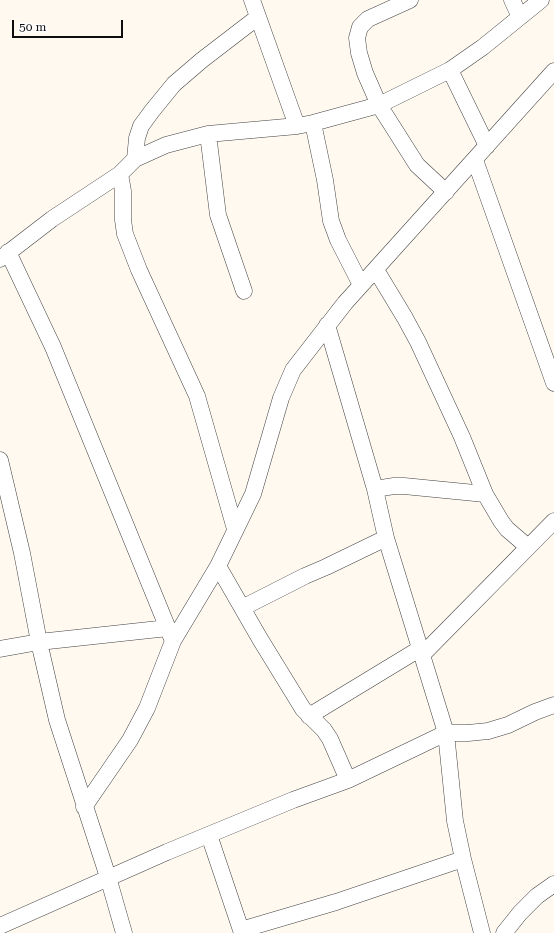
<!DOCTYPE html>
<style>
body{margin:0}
#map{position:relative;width:554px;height:933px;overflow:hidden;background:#fff9f0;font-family:"Roboto Serif",serif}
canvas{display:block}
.scale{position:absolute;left:12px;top:20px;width:111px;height:18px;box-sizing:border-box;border:2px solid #0e0e0e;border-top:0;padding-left:5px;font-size:12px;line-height:14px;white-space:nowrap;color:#0e0e0e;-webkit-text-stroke:3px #fff;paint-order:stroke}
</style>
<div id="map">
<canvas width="554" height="933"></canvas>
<div class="scale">50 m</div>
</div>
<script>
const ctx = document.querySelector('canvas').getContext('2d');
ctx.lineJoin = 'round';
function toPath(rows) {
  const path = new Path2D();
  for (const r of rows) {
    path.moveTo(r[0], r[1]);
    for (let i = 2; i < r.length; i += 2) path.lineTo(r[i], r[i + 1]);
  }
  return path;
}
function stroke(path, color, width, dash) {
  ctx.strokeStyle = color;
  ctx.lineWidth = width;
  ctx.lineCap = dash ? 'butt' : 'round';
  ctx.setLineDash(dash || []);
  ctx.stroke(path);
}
const street = toPath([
 [252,0,297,126],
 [410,0,368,19,360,27,357,38,359,53,365,73,379,105,417,165,446,192],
 [512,0,520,17],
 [450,70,487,146],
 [313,123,325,180,331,221,338,240,361,285],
 [208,134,218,215,244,291],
 [135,159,137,138,141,126,152,111,174,84,202,60,258,17],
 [475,160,554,383],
 [120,174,123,191,123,220,125,234,139,270,197,396,235,529],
 [8,252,53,347,173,641],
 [0,259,52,219,120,174,135,159,166,145,208,134,297,126,313,123,379,105,450,70,483,47,541,0],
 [376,270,405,318,418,342,462,437,485,494,501,521,507,529,528,547],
 [327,325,375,489,386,538,446,733,455,821,463,859,482,933],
 [0,460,22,553,39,642,57,720,108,877,124,933],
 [375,489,394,486,404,486,485,494],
 [218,566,260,639,303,709,324,730,330,739,348,780],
 [242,608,305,576,326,567,386,538],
 [0,649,39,642,168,628],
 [423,654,554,521],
 [309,716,421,648],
 [84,807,130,740,147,708,173,641,218,566,253,494,281,398,293,370,345,303,554,71],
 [209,835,242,933],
 [0,926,167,852,293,800,348,780,446,733,468,733,488,731,508,725,535,712,554,705],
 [241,930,336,902,463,859],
 [504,933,520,913,537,896,554,884]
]);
stroke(street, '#414141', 17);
stroke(street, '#fff', 16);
</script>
